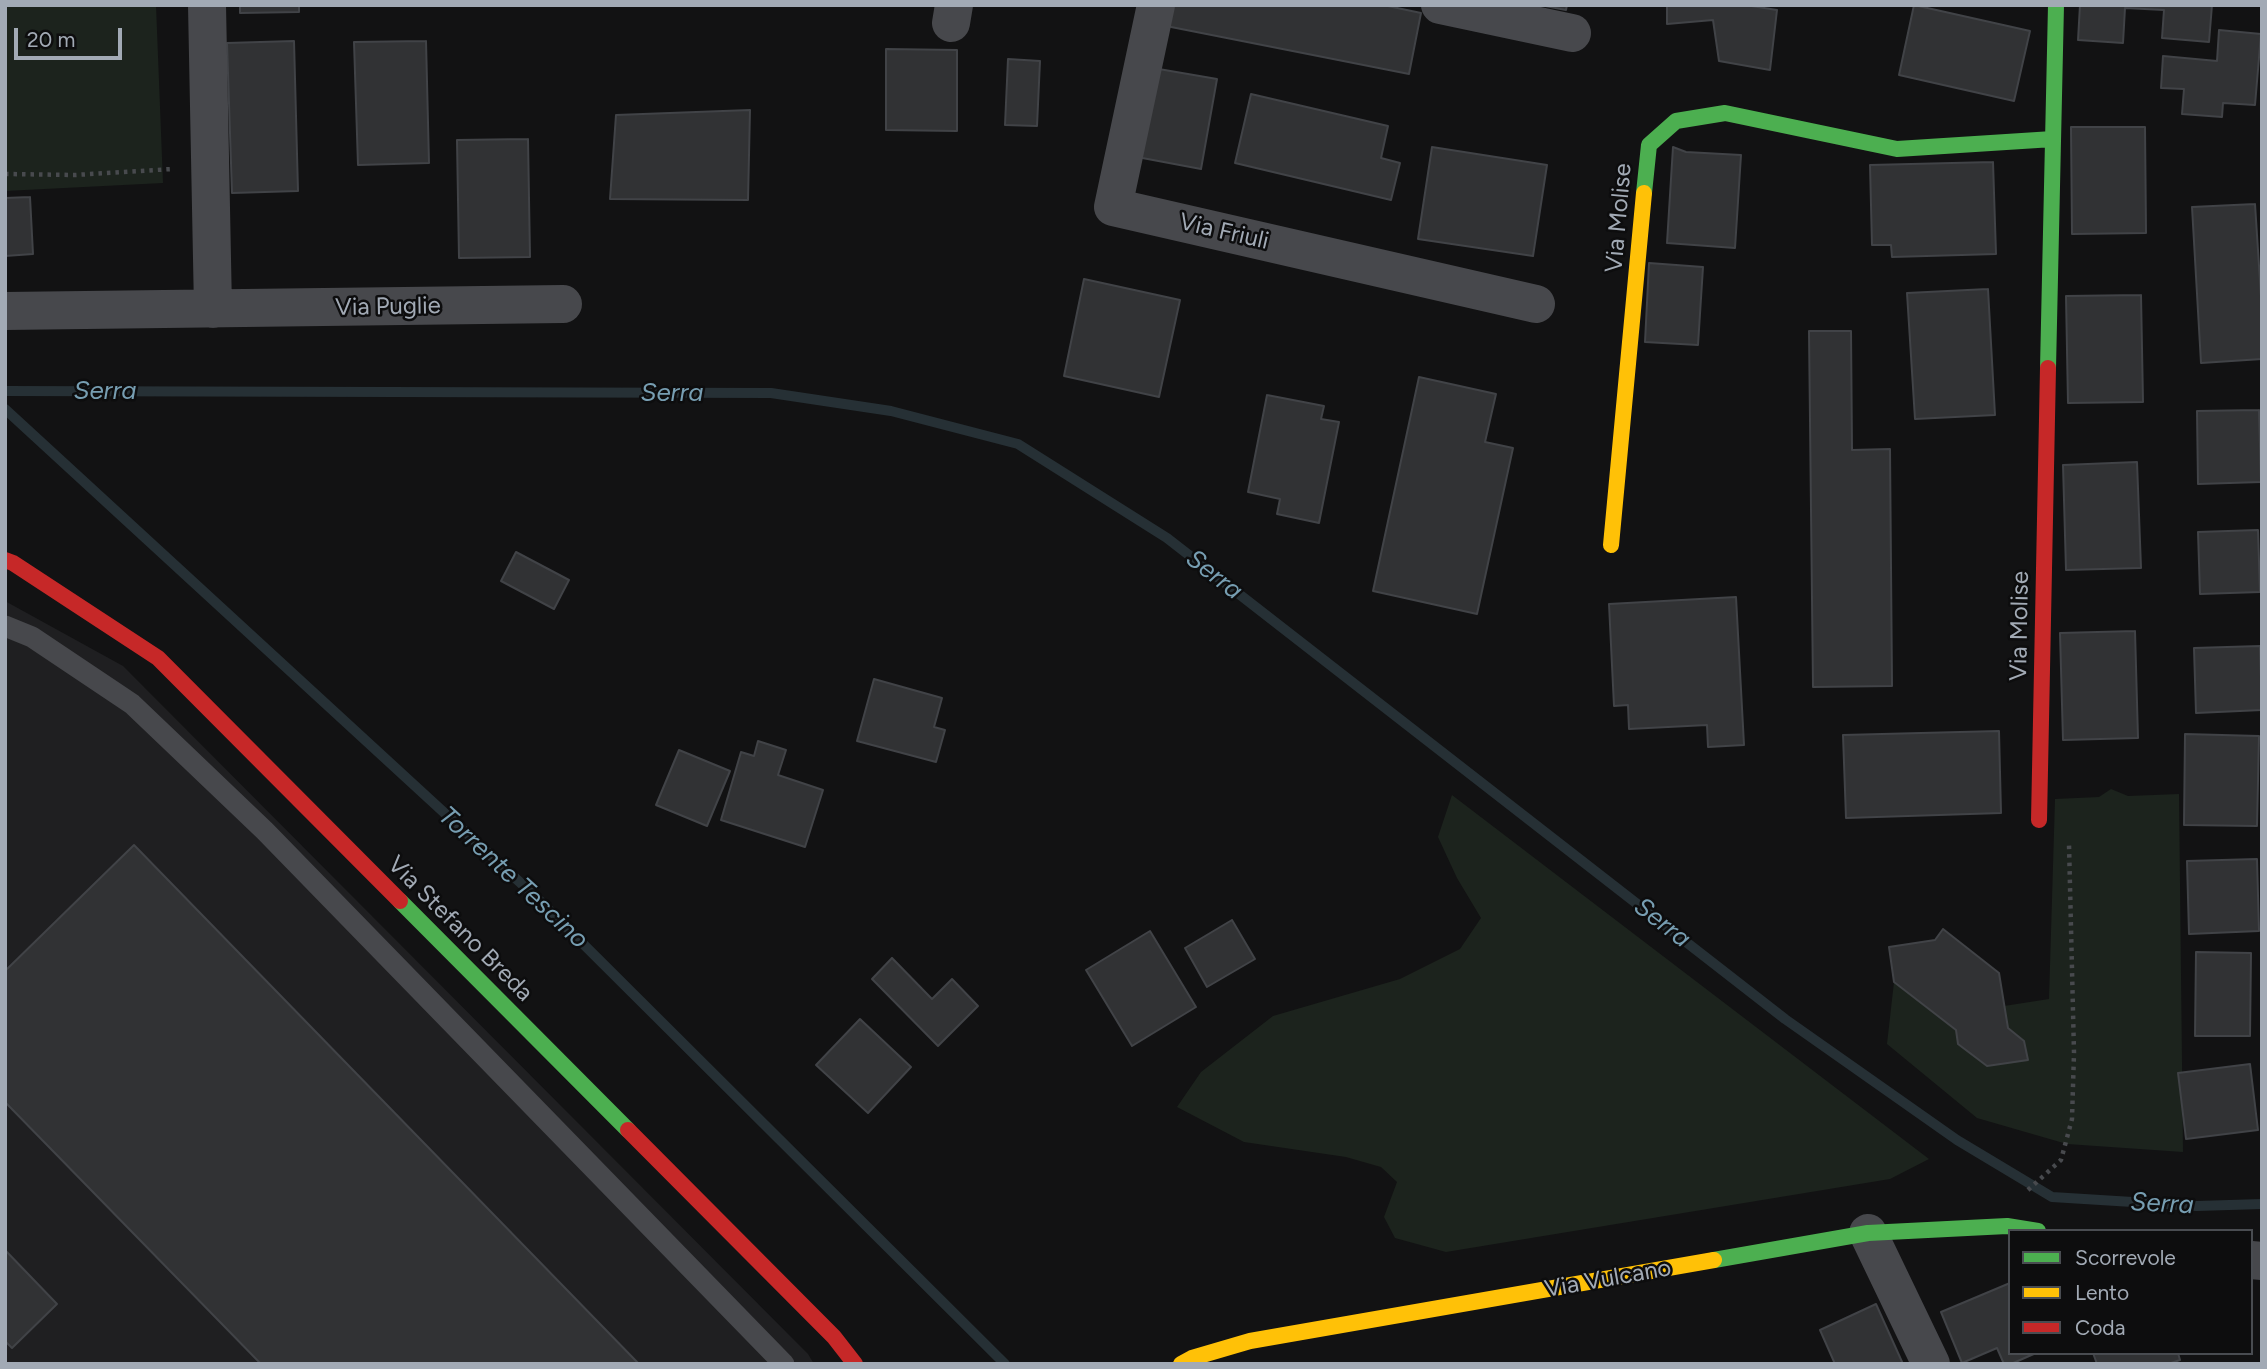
<!DOCTYPE html>
<style>
body{margin:0}
#map{position:relative;width:2267px;height:1369px;overflow:hidden;background:#121213;font-family:Figtree,sans-serif}
canvas{display:block}
.frame{position:absolute;inset:0;border:7px solid #a2aab5;pointer-events:none}
.legend{position:absolute;left:2008px;top:1229px;width:245px;height:126px;box-sizing:border-box;background:#0d0d0e;border:2px solid #494c51;margin:0;padding:9px 12px;list-style:none;font-size:21px;color:#a2aab5}
.legend li{display:flex;align-items:center;gap:14px;height:35px}
.legend b{width:35px;border:2px solid #494c51}
.scale{position:absolute;left:14px;top:28px;width:108px;height:32px;box-sizing:border-box;border:4px solid #a2aab5;border-top:0;padding-left:9px;font-size:21px;line-height:24px;white-space:nowrap;color:#a2aab5;-webkit-text-stroke:5px #0d0d0e;paint-order:stroke}
</style>
<div id="map">
<canvas width="2267" height="1369"></canvas>
<div class="frame"></div>
<ul class="legend">
<li><b style="height:9px;background:#4caf50"></b>Scorrevole</li>
<li><b style="height:9px;background:#ffc107"></b>Lento</li>
<li><b style="height:9px;background:#c62828"></b>Coda</li>
</ul>
<div class="scale">20 m</div>
</div>
<script>
const ctx = document.querySelector('canvas').getContext('2d');
ctx.lineJoin = 'round';
function paint(path, color) {
  ctx.fillStyle = color;
  ctx.fill(path, 'evenodd');
}
function toPath(rows) {
  const path = new Path2D();
  for (const r of rows) {
    path.moveTo(r[0], r[1]);
    for (let i = 2; i < r.length; i += 2) path.lineTo(r[i], r[i + 1]);
  }
  return path;
}
function stroke(path, color, width, dash) {
  ctx.strokeStyle = color;
  ctx.lineWidth = width;
  ctx.lineCap = dash ? 'butt' : 'round';
  ctx.setLineDash(dash || []);
  ctx.stroke(path);
}
function drawText(font, color, halo, rows, align = 'center') {
  ctx.font = font + ' Figtree,sans-serif';
  ctx.lineWidth = 5;
  ctx.setLineDash([]);
  ctx.textBaseline = 'middle';
  ctx.strokeStyle = halo;
  ctx.fillStyle = color;
  for (const [text, x, y, turn = 0] of rows) {
    ctx.save();
    ctx.translate(x, y);
    ctx.rotate((+turn || 0) * Math.PI / 180);
    ctx.textAlign = isNaN(turn) ? turn : align;
    if (halo) ctx.strokeText(text, 0, 0);
    ctx.fillText(text, 0, 0);
    ctx.restore();
  }
}
paint(toPath([
 [5,601,123,666,808,1354,814,1364,5,1364]
]), '#1f1f21');
paint(toPath([
 [5,5,156,5,163,183,5,191],
 [2111,789,2128,796,2179,794,2183,1152,2067,1144,1977,1118,1887,1044,1894,982,1956,1030,2027,1059,2024,1041,2008,1028,2004,1006,2049,999,2055,799,2099,797],
 [1452,795,1579,892,1929,1159,1890,1179,1446,1252,1395,1238,1384,1217,1397,1182,1381,1167,1346,1157,1244,1142,1177,1107,1201,1072,1273,1016,1400,979,1460,949,1481,918,1457,878,1438,837]
]), '#1c231d');
stroke(toPath([
 [5,391,771,393,891,411,1018,444,1167,538,1785,1019,1957,1140,2052,1197,2197,1206,2262,1204],
 [5,409,537,898,1005,1364]
]), '#263035', 10);
const building = toPath([
 [240,5,299,5,299,12,240,13,240,5],
 [1170,5,1383,5,1421,13,1409,74,1166,26,1170,5],
 [1540,5,1567,5,1566,10,1540,5],
 [1667,5,1745,5,1777,10,1770,70,1719,61,1713,20,1667,24,1667,5],
 [1914,5,2030,31,2014,101,1899,75,1914,5],
 [2080,5,2212,5,2209,42,2162,38,2164,10,2125,8,2123,43,2078,40,2080,5],
 [2219,30,2261,34,2255,105,2223,103,2222,117,2182,114,2184,89,2161,88,2163,56,2217,61,2219,30],
 [294,41,298,191,232,193,227,43,294,41],
 [426,41,429,163,358,165,354,42,426,41],
 [886,49,957,50,957,131,886,130,886,49],
 [1008,59,1040,61,1037,126,1005,125,1008,59],
 [1153,68,1217,79,1201,169,1137,157,1153,68],
 [1251,94,1388,126,1381,158,1400,163,1391,200,1235,163,1251,94],
 [750,110,748,200,610,199,616,115,750,110],
 [2071,127,2145,127,2146,233,2072,234,2071,127],
 [528,139,530,257,459,258,457,140,528,139],
 [1432,147,1547,165,1533,256,1418,239,1432,147],
 [1673,147,1686,152,1741,155,1735,248,1667,243,1673,147],
 [1993,162,1996,254,1892,257,1891,245,1872,245,1870,165,1993,162],
 [30,197,33,254,5,256,5,198,30,197],
 [2255,204,2262,312,2262,359,2201,363,2192,207,2255,204],
 [1649,263,1703,267,1698,345,1645,342,1649,263],
 [1084,279,1180,300,1159,397,1064,376,1084,279],
 [1988,289,1995,415,1915,419,1907,293,1988,289],
 [2141,295,2143,402,2068,403,2066,296,2141,295],
 [1809,331,1851,331,1852,450,1890,449,1892,686,1813,687,1809,331],
 [1419,377,1496,394,1485,442,1513,448,1477,614,1373,591,1419,377],
 [1267,395,1324,406,1321,419,1339,422,1319,523,1277,514,1280,499,1248,492,1267,395],
 [2259,410,2261,482,2198,484,2197,411,2259,410],
 [2137,462,2141,568,2066,570,2063,465,2137,462],
 [2258,530,2260,592,2200,594,2198,532,2258,530],
 [516,552,569,580,554,609,501,581,516,552],
 [1736,597,1744,745,1708,747,1707,725,1629,729,1628,705,1614,706,1609,604,1736,597],
 [2135,631,2138,738,2063,740,2060,633,2135,631],
 [2260,646,2262,710,2196,713,2194,648,2260,646],
 [874,679,942,698,934,727,945,730,936,762,857,741,874,679],
 [1999,731,2001,813,1846,818,1843,735,1999,731],
 [2185,734,2259,736,2257,826,2184,825,2185,734],
 [758,741,786,750,778,775,823,790,805,847,721,820,741,752,754,756,758,741],
 [679,750,730,771,707,826,656,805,679,750],
 [134,845,639,1364,261,1364,5,1102,5,971,134,845],
 [2257,859,2259,931,2189,934,2187,861,2257,859],
 [1232,920,1255,959,1207,987,1185,948,1232,920],
 [1943,929,1999,973,2008,1028,2024,1041,2028,1060,1987,1066,1958,1044,1956,1030,1894,982,1889,947,1935,940,1943,929],
 [1150,931,1196,1007,1132,1046,1086,970,1150,931],
 [2196,952,2251,953,2250,1036,2195,1036,2196,952],
 [892,958,932,999,952,979,978,1006,938,1046,872,979,892,958],
 [860,1019,911,1067,868,1113,816,1065,860,1019],
 [2250,1064,2258,1130,2186,1139,2178,1073,2250,1064],
 [5,1250,57,1304,12,1348,5,1341,5,1250],
 [2010,1283,2010,1353,2036,1353,2011,1364,2004,1364,1997,1348,1962,1363,1941,1312,2010,1283],
 [1876,1304,1903,1364,1835,1364,1820,1330,1876,1304],
 [2093,1353,2178,1353,2180,1360,2168,1364,2097,1364,2093,1353]
]);
paint(building, '#313234');
stroke(building, '#414347', 2);
stroke(toPath([
 [5,174,75,175,172,169],
 [2028,1190,2061,1160,2072,1119,2074,1053,2069,844]
]), '#484a4e', 4.5, [3.5, 5]);
stroke(toPath([
 [5,626,32,637,132,704,265,831,784,1364]
]), '#47484c', 21);
stroke(toPath([
 [207,5,213,309],
 [1156,5,1113,207,1536,304],
 [1440,5,1572,33],
 [951,23,954,5],
 [5,311,563,304],
 [1868,1233,1931,1364],
 [2251,1260,2262,1261]
]), '#47484c', 38);
stroke(toPath([
 [1644,193,1649,145,1676,121,1725,113,1897,149,2053,139],
 [2048,368,2056,5],
 [400,901,628,1130],
 [1714,1260,1868,1233,2007,1226,2038,1231]
]), '#4caf50', 16);
stroke(toPath([
 [1611,545,1644,193],
 [1181,1364,1192,1358,1250,1341,1714,1260]
]), '#ffc107', 16);
stroke(toPath([
 [5,560,13,563,158,658,400,901],
 [2039,820,2048,368],
 [628,1130,834,1337,855,1364]
]), '#c62828', 16);
drawText('24px', '#a2aab5', '#0d0d0e', [
 ["Via Molise",1619,218,-85],
 ["Via Friuli",1224,232,13],
 ["Via Puglie",388,307,-1],
 ["Via Molise",2020,626,-89],
 ["Via Stefano Breda",460,929,45],
 ["Via Vulcano",1608,1279,-10]
]);
drawText('italic 26px', '#779eb2', '#0d0d0e', [
 ["Serra",105,391],
 ["Serra",672,393],
 ["Serra",1214,575,38],
 ["Torrente Tescino",513,878,43],
 ["Serra",1662,923,38],
 ["Serra",2162,1204,3]
]);
</script>
